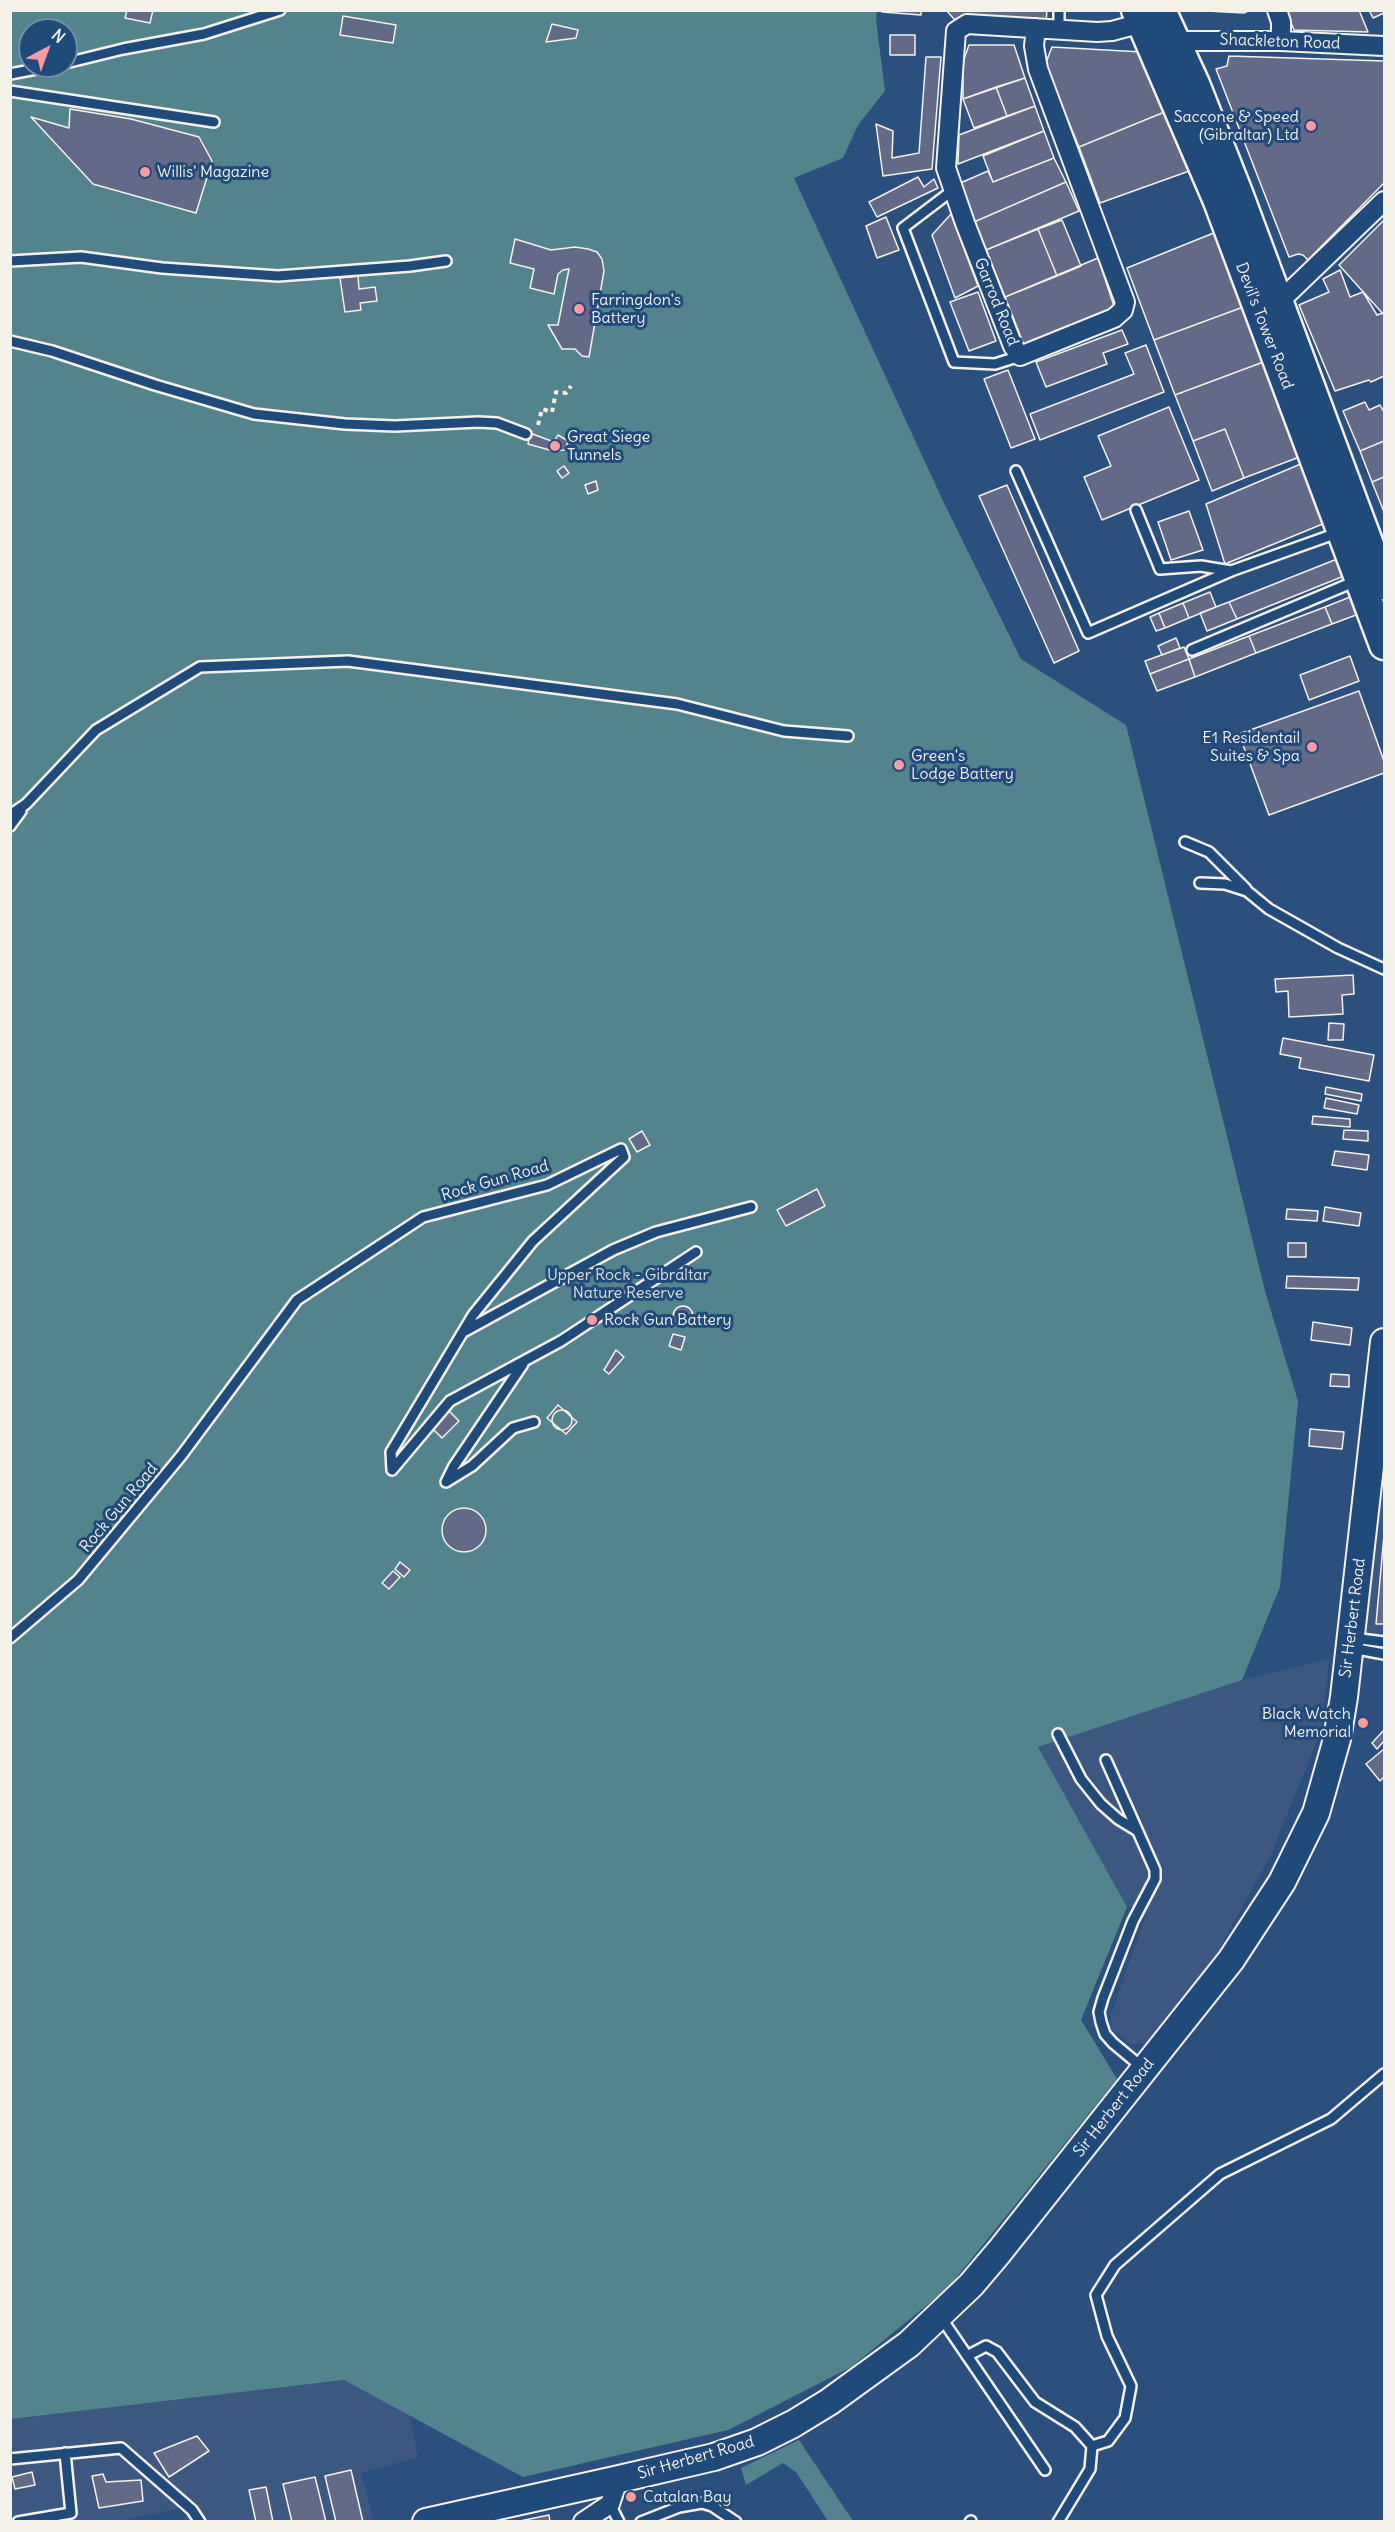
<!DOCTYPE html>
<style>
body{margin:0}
#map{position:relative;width:1395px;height:2532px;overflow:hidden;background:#2c507d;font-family:Delius,sans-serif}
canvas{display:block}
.frame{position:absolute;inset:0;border:12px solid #f4f1e8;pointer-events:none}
.north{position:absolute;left:18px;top:18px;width:60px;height:60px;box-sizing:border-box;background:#1f4a7a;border:2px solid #748da6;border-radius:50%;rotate:41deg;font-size:16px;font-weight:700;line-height:24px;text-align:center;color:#f4f1e8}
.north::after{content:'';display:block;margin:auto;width:21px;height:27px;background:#ff9aa2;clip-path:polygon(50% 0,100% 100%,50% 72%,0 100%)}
</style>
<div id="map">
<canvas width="1395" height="2532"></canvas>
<div class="frame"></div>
<div class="north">N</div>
</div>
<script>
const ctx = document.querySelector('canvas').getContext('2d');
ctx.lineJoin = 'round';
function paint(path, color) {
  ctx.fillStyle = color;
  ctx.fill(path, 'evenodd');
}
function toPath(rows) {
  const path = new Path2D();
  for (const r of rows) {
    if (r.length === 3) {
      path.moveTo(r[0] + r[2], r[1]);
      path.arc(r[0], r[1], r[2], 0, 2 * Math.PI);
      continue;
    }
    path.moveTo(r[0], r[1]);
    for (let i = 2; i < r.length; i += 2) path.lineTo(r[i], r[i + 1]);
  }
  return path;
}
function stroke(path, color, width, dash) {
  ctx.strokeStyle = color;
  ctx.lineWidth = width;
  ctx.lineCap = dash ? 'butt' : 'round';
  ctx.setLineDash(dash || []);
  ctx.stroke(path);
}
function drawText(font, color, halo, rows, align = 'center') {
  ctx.font = font + ' Delius,sans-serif';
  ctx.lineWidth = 6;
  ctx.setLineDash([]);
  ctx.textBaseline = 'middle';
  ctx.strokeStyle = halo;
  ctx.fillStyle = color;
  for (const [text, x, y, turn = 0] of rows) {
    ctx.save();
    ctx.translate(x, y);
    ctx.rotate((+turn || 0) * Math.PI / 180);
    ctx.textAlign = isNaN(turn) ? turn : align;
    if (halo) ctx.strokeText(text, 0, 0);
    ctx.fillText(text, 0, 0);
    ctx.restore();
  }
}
paint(toPath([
 [1384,1414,1384,1638,1362,1636],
 [1329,1659,1321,1731,1270,1856,1210,1966,1149,2043,1131,2044,1111,2028,1111,2015,1149,1907,1127,1907,1038,1746,1242,1680],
 [344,2380,410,2416,418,2457,361,2473,374,2521,187,2521,182,2508,119,2521,11,2521,10,2419]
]), '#3c5880');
paint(toPath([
 [10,11,877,11,876,20,885,91,858,125,843,158,794,178,943,501,1021,659,1126,725,1265,1291,1298,1401,1280,1587,1242,1680,1038,1747,1127,1907,1081,2020,1117,2079,948,2288,851,2367,728,2430,523,2477,344,2380,11,2419],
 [30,30,66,30,66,66,30,66],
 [799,2440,853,2521,828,2521,796,2472,783,2463,746,2485,741,2468]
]), '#53838d');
const building = toPath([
 [127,10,153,10,150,23,125,18,127,10],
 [882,10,921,10,921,15,882,12,882,10],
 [946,10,1047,10,1046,22,954,19,946,10],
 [1188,10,1250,10,1244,13,1188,10],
 [1286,10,1359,10,1368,32,1294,30,1286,10],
 [1369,10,1384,10,1384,13,1373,18,1369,10],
 [343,16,396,25,393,43,340,35,343,16],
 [552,24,578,30,576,38,546,42,552,24],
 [890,35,915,35,915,55,890,55,890,35],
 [969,45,1014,45,1025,78,963,99,963,62,969,45],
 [1052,47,1142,52,1167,111,1079,147,1045,65,1052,47],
 [1229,56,1384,61,1384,183,1308,260,1303,255,1298,254,1289,257,1216,69,1227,66,1229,56],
 [926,57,941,57,932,169,883,176,876,124,893,131,892,158,919,153,926,57],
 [1025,78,1035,106,1007,116,996,87,1025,78],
 [996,87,1007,116,974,128,963,99,996,87],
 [1035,106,1044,131,958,164,959,135,1035,106],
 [70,109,131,119,199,137,212,161,196,213,93,184,31,117,69,128,70,109],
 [1167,111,1192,170,1100,203,1079,147,1167,111],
 [1044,131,1054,158,993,182,983,156,1044,131],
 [1054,158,1066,182,974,222,958,184,988,171,993,182,1054,158],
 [918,177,924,187,934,179,938,188,877,217,869,202,918,177],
 [1066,182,1079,211,986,250,974,222,1066,182],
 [951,214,978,286,955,298,932,235,951,214],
 [886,217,899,250,877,258,866,226,886,217],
 [1062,220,1081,266,1057,276,1038,229,1062,220],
 [1384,220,1384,315,1339,265,1384,220],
 [1038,229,1057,276,1005,297,986,250,1038,229],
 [1216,232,1246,306,1154,340,1127,268,1216,232],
 [515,239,551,250,575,247,588,249,597,252,602,259,604,271,589,357,582,356,575,349,562,349,548,325,558,325,569,269,563,270,558,274,554,294,530,288,534,269,510,263,515,239],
 [1098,258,1115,309,1108,316,1024,345,1005,297,1098,258],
 [1340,270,1350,297,1363,292,1377,315,1383,313,1384,315,1384,376,1371,382,1369,380,1335,391,1299,305,1329,292,1323,279,1340,270],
 [358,276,359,289,375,287,377,301,360,303,361,310,345,312,340,278,358,276],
 [978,292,996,341,969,351,950,302,978,292],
 [1246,306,1266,361,1175,395,1154,340,1246,306],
 [1122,330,1128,344,1103,353,1107,364,1046,387,1036,362,1122,330],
 [1146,345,1164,392,1040,440,1030,414,1134,374,1125,353,1146,345],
 [1266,361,1302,456,1244,478,1225,429,1193,441,1175,395,1266,361],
 [1008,370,1035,439,1011,448,984,379,1008,370],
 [1365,402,1369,410,1380,405,1384,412,1384,441,1360,451,1343,411,1365,402],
 [1169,407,1199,480,1102,520,1084,477,1111,466,1098,436,1169,407],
 [1225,429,1244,478,1212,491,1193,441,1225,429],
 [530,433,554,442,558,435,568,441,565,450,553,451,528,444,530,433],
 [1384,441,1384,477,1372,482,1360,451,1384,441],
 [1303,463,1330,521,1225,564,1206,504,1303,463],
 [564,466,569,473,562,478,557,471,564,466],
 [1384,477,1384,512,1372,482,1384,477],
 [596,481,598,490,588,494,585,485,596,481],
 [1007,485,1079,651,1054,663,979,496,1007,485],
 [1189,511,1203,550,1171,560,1158,522,1189,511],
 [1337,559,1344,576,1237,619,1229,602,1337,559],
 [1210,592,1216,607,1189,618,1183,603,1210,592],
 [1350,597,1356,615,1332,624,1325,607,1350,597],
 [1229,602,1237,619,1207,631,1200,613,1229,602],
 [1183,603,1189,618,1165,628,1159,613,1183,603],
 [1325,607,1332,624,1256,653,1249,636,1325,607],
 [1159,613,1165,628,1156,631,1150,617,1159,613],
 [1249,636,1256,653,1195,677,1189,659,1249,636],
 [1176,638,1180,648,1162,655,1158,646,1176,638],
 [1184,647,1189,659,1150,674,1145,661,1184,647],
 [1350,656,1359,681,1309,700,1300,675,1350,656],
 [1189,659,1195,677,1157,691,1150,674,1189,659],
 [1359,691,1384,761,1384,773,1269,815,1239,734,1359,691],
 [1353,975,1354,994,1342,995,1343,1014,1289,1017,1288,991,1276,992,1275,979,1353,975],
 [1329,1023,1344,1024,1343,1040,1328,1040,1329,1023],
 [1283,1038,1374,1055,1369,1081,1299,1068,1301,1058,1280,1054,1283,1038],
 [1326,1087,1362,1094,1361,1101,1325,1094,1326,1087],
 [1326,1098,1359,1105,1357,1114,1324,1108,1326,1098],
 [1313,1116,1350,1119,1350,1127,1312,1124,1313,1116],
 [1344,1130,1368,1131,1368,1141,1343,1139,1344,1130],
 [642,1131,650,1145,637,1152,629,1139,642,1131],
 [1335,1151,1369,1155,1367,1170,1332,1165,1335,1151],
 [817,1189,825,1206,786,1226,777,1210,817,1189],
 [1325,1207,1361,1213,1359,1226,1323,1221,1325,1207],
 [1287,1209,1318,1211,1317,1221,1286,1219,1287,1209],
 [1288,1243,1306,1243,1306,1257,1288,1257,1288,1243],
 [1287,1276,1359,1278,1358,1290,1286,1288,1287,1276],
 [683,1316,10],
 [1313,1322,1352,1328,1350,1345,1311,1340,1313,1322],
 [673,1334,685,1337,681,1350,669,1346,673,1334],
 [616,1350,624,1357,609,1374,604,1370,616,1350],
 [1331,1374,1349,1375,1349,1387,1330,1386,1331,1374],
 [558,1405,577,1422,566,1434,547,1418,558,1405],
 [562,1420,10],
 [449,1411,459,1421,442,1438,432,1428,449,1411],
 [1310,1429,1344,1432,1342,1449,1309,1446,1310,1429],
 [464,1530,22],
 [1384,1535,1384,1624,1376,1624,1384,1535],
 [400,1562,410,1570,404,1577,395,1569,400,1562],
 [393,1571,400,1577,389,1589,382,1583,393,1571],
 [1384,1730,1384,1741,1377,1749,1372,1743,1384,1730],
 [1384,1749,1384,1777,1380,1781,1366,1764,1384,1749],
 [197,2436,209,2451,169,2477,154,2453,197,2436],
 [351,2470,363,2522,336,2522,325,2476,351,2470],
 [32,2472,35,2485,15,2489,12,2477,32,2472],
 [103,2474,106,2482,141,2480,143,2501,99,2508,92,2476,103,2474],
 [315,2477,326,2522,292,2522,283,2484,315,2477],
 [266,2487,273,2522,256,2522,249,2490,266,2487],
 [549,2515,550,2522,520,2522,520,2521,549,2515]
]);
paint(building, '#626a87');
stroke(building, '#f4f1e8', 1.5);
const service = toPath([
 [1059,10,1059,29],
 [66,63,123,49,204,34,280,10],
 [10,74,52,66],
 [10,91,214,122],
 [953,190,903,228,954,362,995,364,1020,356],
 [10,261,81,257,162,268,278,276,410,266,446,261],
 [10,341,52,351,155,385,254,414,345,424,395,426,478,422,497,423,526,434],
 [1016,471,1088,633,1231,571],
 [1136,510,1160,569,1201,566,1231,571,1340,532],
 [1192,650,1356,581],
 [10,815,26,804,96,730,200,667,348,661,677,704,784,731,848,736],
 [10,826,21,811],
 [1185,842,1209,852,1246,889],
 [1200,883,1225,884,1247,891,1269,909,1338,948,1384,969],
 [465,1331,613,1250,656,1232,751,1207],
 [523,1364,454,1466,446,1482,472,1466,513,1428,534,1422],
 [10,1638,78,1580,181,1456,297,1300,423,1217,547,1185,621,1149,624,1157,533,1241,473,1315,391,1452,392,1470,450,1401,561,1341,696,1252],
 [1353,1638,1384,1642],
 [1352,1648,1384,1654],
 [1058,1734,1081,1779,1101,1804,1118,1819,1136,1830],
 [1106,1760,1155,1870,1155,1879,1133,1921,1103,1998,1099,2012,1101,2022,1105,2034,1113,2043,1143,2068],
 [940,2316,1045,2470],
 [967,2356,986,2346,997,2352,1035,2402,1075,2427,1092,2446,1090,2469,1058,2522],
 [1092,2446,1108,2441,1125,2418,1131,2386,1107,2336,1096,2295,1115,2265,1220,2174,1331,2119,1384,2074],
 [10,2459,121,2448,192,2510,200,2522],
 [610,2504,619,2522],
 [18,2522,71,2513,65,2453],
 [641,2522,679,2507,702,2503,712,2506,736,2522],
 [970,2522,971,2521]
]);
const minor = toPath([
 [1277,10,1281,22,1281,41],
 [1036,28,1034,46,1038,69,1125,302,1123,310,1114,318,1020,356,1013,346,965,223,946,168,956,31,967,24,1097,32,1112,31,1142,23],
 [1176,41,1281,41,1384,46],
 [1279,302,1384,201],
 [583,2522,610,2504,616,2486,615,2480]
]);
const secondary = toPath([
 [426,2522,615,2480,714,2457,757,2442,793,2424,829,2402,909,2344,971,2285,999,2252,1231,1960,1282,1882,1316,1813,1337,1739,1344,1697,1384,1342]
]);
const primary = toPath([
 [1136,10,1218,201,1384,645],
 [1161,10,1195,84,1238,193,1384,585]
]);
stroke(service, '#f4f1e8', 14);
stroke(minor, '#f4f1e8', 22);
stroke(secondary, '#f4f1e8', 30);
stroke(primary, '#f4f1e8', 33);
stroke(toPath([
 [538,425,542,409,552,412,556,392,566,393,571,386]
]), '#f4f1e8', 4, [4.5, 4.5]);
stroke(service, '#1f4a7a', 9);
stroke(minor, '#1f4a7a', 18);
stroke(secondary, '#1f4a7a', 26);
stroke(primary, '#1f4a7a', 28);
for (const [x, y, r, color] of [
 [1311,126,6,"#ff9aa2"],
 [145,172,6,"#ff9aa2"],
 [579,309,6,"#ff9aa2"],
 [555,446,6,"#ff9aa2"],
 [1312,747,6,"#ff9aa2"],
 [899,765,6,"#ff9aa2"],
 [592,1320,6,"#ff9aa2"],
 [1363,1723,6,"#ff9aa2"],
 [631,2497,6,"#ff9aa2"]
]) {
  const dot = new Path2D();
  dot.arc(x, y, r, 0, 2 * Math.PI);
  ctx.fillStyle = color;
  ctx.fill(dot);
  stroke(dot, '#1f4a7a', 2);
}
drawText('16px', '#f4f1e8', '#1f4a7a', [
 ["Shackleton Road",1280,42,2],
 ["Garrod Road",996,302,68],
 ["Devil's Tower Road",1264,326,69],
 ["Rock Gun Road",495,1181,-16],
 ["Rock Gun Road",119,1508,-50],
 ["Sir Herbert Road",1353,1618,-83],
 ["Sir Herbert Road",1114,2108,-52],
 ["Sir Herbert Road",696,2458,-16]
]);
drawText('16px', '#f4f1e8', '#1f4a7a', [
 ["Saccone & Speed",1299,117,"right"],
 ["(Gibraltar) Ltd",1299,135,"right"],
 ["Willis' Magazine",157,172],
 ["Farringdon's",591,300],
 ["Battery",591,318],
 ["Great Siege",567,437],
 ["Tunnels",567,455],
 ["E1 Residentail",1300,738,"right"],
 ["Suites & Spa",1300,756,"right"],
 ["Green's",911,756],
 ["Lodge Battery",911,774],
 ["Rock Gun Battery",604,1320],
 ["Black Watch",1351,1714,"right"],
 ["Memorial",1351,1732,"right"],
 ["Catalan Bay",643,2497]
], 'left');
drawText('16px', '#dce0da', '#1f4a7a', [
 ["Upper Rock - Gibraltar",628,1275],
 ["Nature Reserve",628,1293]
]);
</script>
